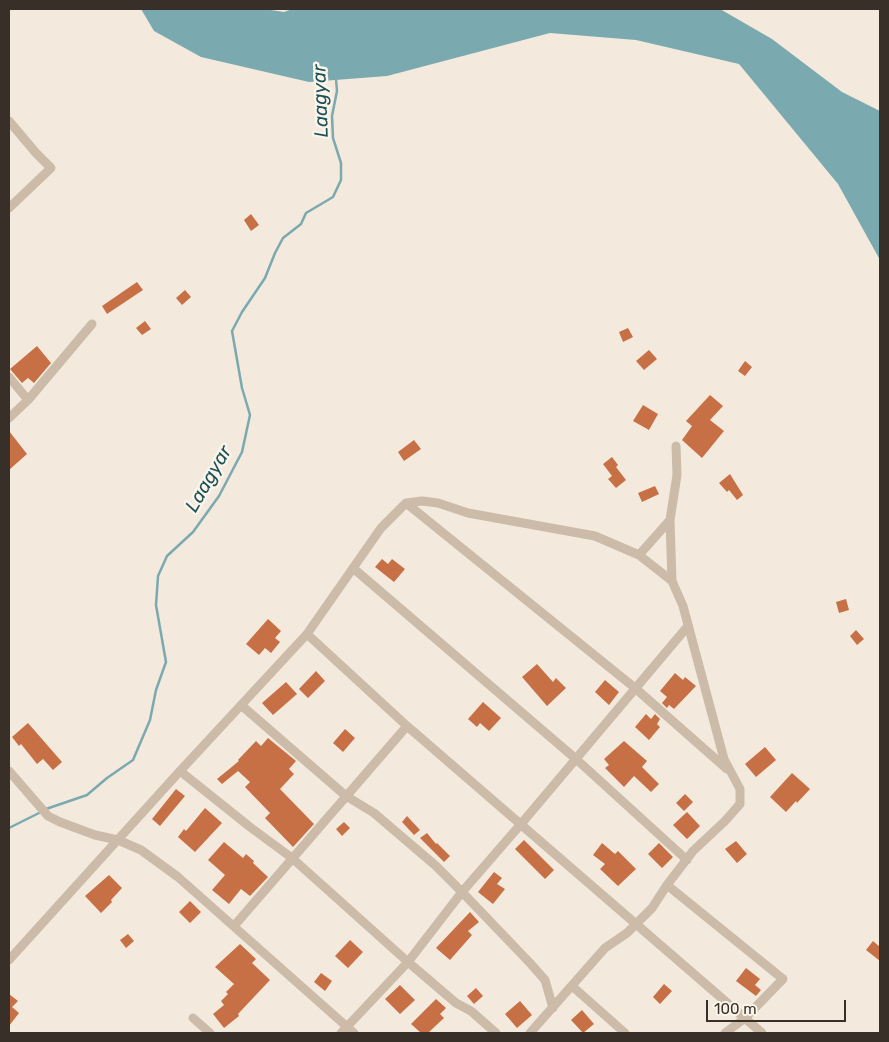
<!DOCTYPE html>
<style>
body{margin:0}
#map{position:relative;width:889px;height:1042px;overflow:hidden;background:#f3eadd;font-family:Rubik,sans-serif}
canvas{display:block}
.frame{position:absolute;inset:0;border:10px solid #382f28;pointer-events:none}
.scale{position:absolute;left:706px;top:1000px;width:140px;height:22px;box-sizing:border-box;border:2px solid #382f28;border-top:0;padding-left:6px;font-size:15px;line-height:18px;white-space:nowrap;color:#382f28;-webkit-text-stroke:4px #faf4e9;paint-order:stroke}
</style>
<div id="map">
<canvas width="889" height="1042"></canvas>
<div class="frame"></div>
<div class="scale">100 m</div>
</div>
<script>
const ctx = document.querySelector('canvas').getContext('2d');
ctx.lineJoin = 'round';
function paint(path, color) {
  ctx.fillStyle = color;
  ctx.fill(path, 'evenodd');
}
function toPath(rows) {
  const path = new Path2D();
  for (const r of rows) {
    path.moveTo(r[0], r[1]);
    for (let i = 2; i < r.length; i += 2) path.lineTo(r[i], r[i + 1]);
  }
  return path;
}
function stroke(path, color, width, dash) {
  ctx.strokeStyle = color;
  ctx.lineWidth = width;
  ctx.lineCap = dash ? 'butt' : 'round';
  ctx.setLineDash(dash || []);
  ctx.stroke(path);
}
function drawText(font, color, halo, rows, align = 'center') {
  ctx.font = font + ' Rubik,sans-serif';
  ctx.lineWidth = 5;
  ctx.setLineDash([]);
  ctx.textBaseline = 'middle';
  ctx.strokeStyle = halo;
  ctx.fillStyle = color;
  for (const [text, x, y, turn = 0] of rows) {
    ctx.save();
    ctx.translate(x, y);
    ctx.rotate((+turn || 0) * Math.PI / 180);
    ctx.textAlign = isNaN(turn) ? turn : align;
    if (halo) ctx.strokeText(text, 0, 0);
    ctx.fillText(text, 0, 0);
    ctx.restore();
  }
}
paint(toPath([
 [141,9,264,9,284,12,292,9,720,9,772,39,842,92,880,111,880,260,838,184,739,64,636,40,550,33,387,76,309,82,201,57,154,31]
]), '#7ba9b0');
stroke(toPath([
 [46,809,87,795,107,778,133,760,150,720,156,690,166,662,156,605,158,576,167,556,193,532,219,496,242,452,250,415,242,388,232,331,242,312,265,278,275,253,283,238,301,224,306,213,333,197,341,180,341,163,333,138,332,116,337,91,336,79],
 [9,828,41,812]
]), '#7ba9b0', 2.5);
paint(toPath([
 [251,214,259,225,251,231,244,220],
 [137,282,143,290,107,314,102,306],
 [185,290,191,297,182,305,176,298],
 [145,321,151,329,142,335,136,328],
 [628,328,633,337,623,342,619,332],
 [37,346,51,363,34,383,28,378,22,383,10,369],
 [649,350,657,359,644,370,636,361],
 [745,361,752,367,745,376,738,371],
 [710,395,723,406,710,420,724,431,702,458,682,440,692,426,686,421],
 [643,405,658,414,649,430,633,421],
 [9,431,27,454,9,470],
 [414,440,421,449,404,461,398,452],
 [612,457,618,465,616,467,626,480,616,488,608,479,612,476,603,464],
 [730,474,743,495,737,500,729,490,727,492,719,483],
 [655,486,659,494,642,502,638,493],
 [382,559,388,564,392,559,405,569,394,582,375,567],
 [846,599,849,610,839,613,836,602],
 [268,619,281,631,275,638,280,642,271,653,265,648,259,655,246,644],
 [856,630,864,639,857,645,850,636],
 [537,664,553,682,556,678,566,688,547,706,522,677],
 [316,671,325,681,308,698,299,689],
 [675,673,683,680,685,677,696,686,674,709,669,705,667,708,662,703,667,697,660,691],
 [605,680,619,692,609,705,595,692],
 [286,682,297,694,273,715,262,703],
 [483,702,501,718,489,731,480,723,477,727,468,719],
 [646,714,651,719,655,714,660,719,657,724,660,727,649,740,635,727],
 [28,723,62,762,53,770,43,759,37,764,21,744,19,746,12,737],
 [345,729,355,738,343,752,333,743],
 [268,738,296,761,289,769,294,774,280,789,314,824,293,847,265,818,270,813,245,787,250,782,238,771,222,784,217,779,239,761,238,760,256,741,261,746],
 [624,741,647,761,642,767,659,784,651,792,634,776,624,787,605,768,609,765,604,759],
 [765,747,776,760,756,777,745,764],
 [792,773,810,789,797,803,796,801,786,812,770,797],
 [176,789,185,796,160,826,152,819],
 [685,794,693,802,684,811,676,803],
 [205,808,222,823,195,852,178,837,184,829,186,831],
 [687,812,700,826,687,839,673,825],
 [407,816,420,830,414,835,402,822],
 [344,822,350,828,342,836,336,829],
 [427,833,436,844,437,843,450,856,444,862,420,838],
 [524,840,554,870,545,879,515,849],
 [736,841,747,854,737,863,725,849],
 [224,842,243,858,246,854,254,861,253,863,268,877,250,896,241,889,229,904,212,890,225,875,208,860],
 [602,843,615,854,618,851,636,869,618,886,600,869,605,864,593,855],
 [659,843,673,857,662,868,648,854],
 [494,872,502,878,497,884,505,889,493,904,478,892],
 [109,875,122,888,111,900,112,902,101,913,85,896],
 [190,901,201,912,190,923,179,912],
 [470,912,479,922,468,931,472,935,450,960,436,948],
 [128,934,134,941,126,948,120,940],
 [350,940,363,952,348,968,335,956],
 [873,941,880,947,880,961,866,950],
 [240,944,256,959,252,963,270,980,238,1014,239,1016,224,1028,213,1014,224,1005,221,1001,228,994,226,992,234,984,215,967],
 [746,968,760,979,755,985,761,990,756,996,736,981],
 [321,973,332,981,325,991,314,982],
 [664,984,672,991,660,1004,653,997],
 [400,985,415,1000,400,1014,385,999],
 [476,988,483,996,474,1004,467,996],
 [9,994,18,1001,12,1007,19,1013,9,1026],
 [436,999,446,1008,440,1014,444,1018,428,1033,421,1033,411,1024],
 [520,1001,532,1015,517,1028,505,1014],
 [582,1010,594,1024,583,1033,571,1020]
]), '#c77046');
stroke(toPath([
 [9,121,36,153,51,168,9,208],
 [9,377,28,400],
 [9,418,28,400,92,324],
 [406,503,635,688,727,769],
 [639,555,670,520],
 [353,568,576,759,687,860],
 [307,634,407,726,762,1033],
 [241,705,346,796,374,813,436,866,462,892,530,963,545,980,553,1008],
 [9,771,48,816,60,822,95,835,118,840,141,850,178,877,354,1033],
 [180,771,250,827,292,858,408,962,456,1003,471,1011,496,1033],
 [667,885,783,979,745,1018,725,1033],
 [234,926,407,726],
 [9,960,180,771,307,634,381,528,406,503,422,501,438,503,468,513,595,536,639,555,672,581],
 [572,986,625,1033],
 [193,1018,210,1033],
 [341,1033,408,962,462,892,521,824,688,626],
 [530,1033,605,948,627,933,652,908,667,885,693,851,725,821,740,804,740,789,724,759,683,606,672,581,670,520,677,475,676,446]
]), '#cbbba8', 9);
drawText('italic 19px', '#1d515a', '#faf4e9', [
 ["Laagyar",321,101,-92],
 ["Laagyar",209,479,-60]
]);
</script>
